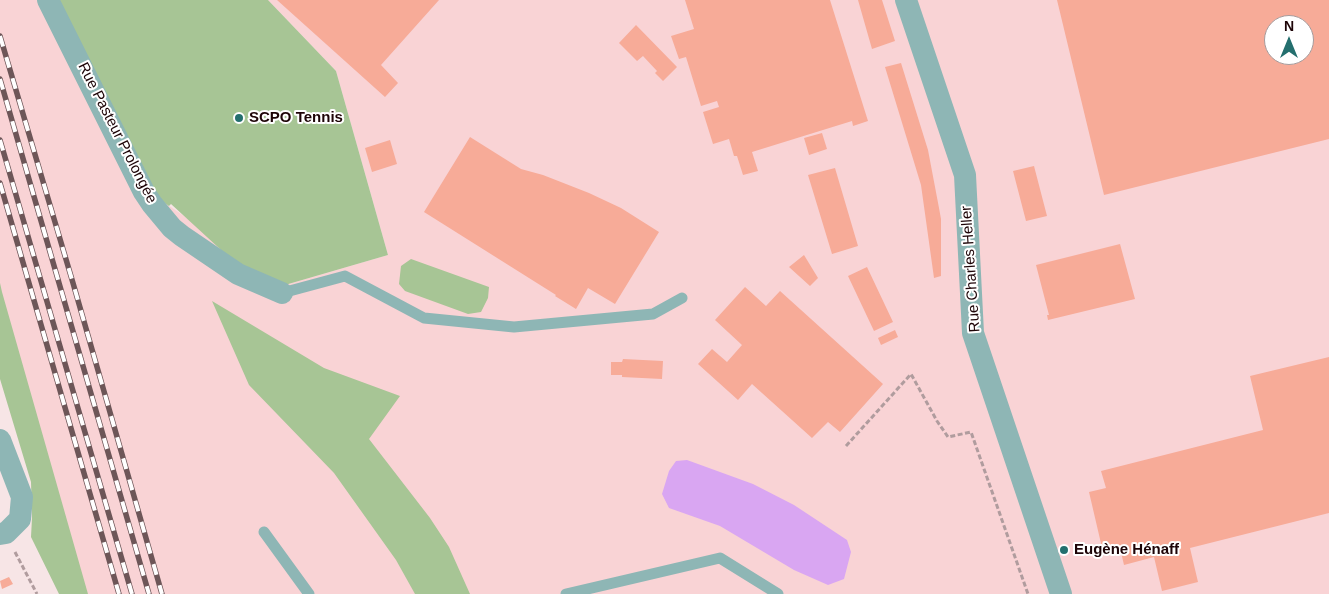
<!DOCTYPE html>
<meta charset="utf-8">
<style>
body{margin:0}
#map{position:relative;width:1329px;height:594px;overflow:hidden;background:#f7e5e6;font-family:Helvetica,sans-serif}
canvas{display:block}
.north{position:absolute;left:1264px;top:15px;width:50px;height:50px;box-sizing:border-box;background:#fff;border:1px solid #a59b9c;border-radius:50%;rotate:0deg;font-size:14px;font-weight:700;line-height:20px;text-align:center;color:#1d0407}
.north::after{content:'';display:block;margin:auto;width:18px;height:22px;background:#246f6e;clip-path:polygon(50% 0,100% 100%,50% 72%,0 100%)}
</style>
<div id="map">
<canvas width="1329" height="594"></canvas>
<div class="north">N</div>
</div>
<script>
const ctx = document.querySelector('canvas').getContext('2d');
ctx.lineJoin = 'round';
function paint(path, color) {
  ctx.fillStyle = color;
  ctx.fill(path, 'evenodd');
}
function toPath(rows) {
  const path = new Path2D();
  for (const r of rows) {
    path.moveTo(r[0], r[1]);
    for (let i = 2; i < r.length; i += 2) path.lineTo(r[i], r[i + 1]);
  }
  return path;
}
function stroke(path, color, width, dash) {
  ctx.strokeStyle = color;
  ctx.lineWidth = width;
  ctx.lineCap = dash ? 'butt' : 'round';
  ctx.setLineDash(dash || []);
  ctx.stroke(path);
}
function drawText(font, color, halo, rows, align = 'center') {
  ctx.font = font + ' Helvetica,sans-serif';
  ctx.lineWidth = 4;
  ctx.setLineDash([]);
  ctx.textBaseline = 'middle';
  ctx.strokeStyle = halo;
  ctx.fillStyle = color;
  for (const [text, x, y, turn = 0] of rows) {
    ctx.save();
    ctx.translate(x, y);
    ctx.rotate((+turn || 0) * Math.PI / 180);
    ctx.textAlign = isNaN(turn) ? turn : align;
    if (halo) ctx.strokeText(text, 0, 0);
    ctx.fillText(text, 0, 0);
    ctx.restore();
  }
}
paint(toPath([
 [0,0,57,0,146,190,285,285,388,255,336,71,268,0,1329,0,1329,594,80,594,0,308],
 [1274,25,1304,25,1304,55,1274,55]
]), '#f9d3d5');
paint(toPath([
 [57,0,268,0,336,71,388,255,285,285,244,271,171,204,169,206,146,190],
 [411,259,489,287,488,298,481,312,468,314,405,291,399,284,401,266],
 [0,283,2,292,88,594,59,594,31,537,32,518,31,482,0,379],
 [212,301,324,368,400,396,369,439,430,518,449,547,470,594,415,594,396,560,334,473,249,385]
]), '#a7c595');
paint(toPath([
 [687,460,753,484,794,505,847,540,851,552,844,579,828,585,794,570,720,526,669,508,662,494,669,471,676,461]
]), '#d9a6f2');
paint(toPath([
 [277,0,439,0,381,65,398,83,385,97],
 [685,0,830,0,868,121,853,126,852,121,752,152,758,171,743,175,737,156,734,156,729,139,713,144,703,112,719,107,717,101,701,106,686,57,679,59,671,36,694,29],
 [858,0,882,0,895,41,872,49],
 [1057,0,1329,0,1329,139,1104,195],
 [1274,25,1304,25,1304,55,1274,55],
 [636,25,677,67,663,81,655,73,657,71,643,56,637,61,619,43],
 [901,63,928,150,939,208,941,219,941,276,934,278,921,185,885,67],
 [822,133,827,149,809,155,804,138],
 [470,137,521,169,543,175,589,193,621,208,659,232,615,304,588,288,576,309,555,296,556,295,424,212],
 [390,140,397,164,372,172,365,148],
 [1034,166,1047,216,1026,221,1013,171],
 [835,168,858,246,832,254,808,175],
 [1120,244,1135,299,1048,320,1047,315,1049,315,1036,265],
 [804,255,818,278,810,286,789,267],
 [867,267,893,322,874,331,848,276],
 [745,287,766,306,780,291,883,384,840,432,828,422,812,438,752,384,738,400,698,364,712,349,727,362,742,345,715,320],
 [895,330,898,337,881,345,878,338],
 [1329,357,1329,513,1190,548,1198,582,1162,591,1154,557,1124,565,1120,548,1103,552,1089,492,1106,488,1101,471,1263,430,1250,376],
 [623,359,663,361,662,379,622,377,622,375,611,375,611,362,622,362],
 [9,577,13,584,2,589,0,581]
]), '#f7ab98');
stroke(toPath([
 [846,446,911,374,937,421,948,437,971,432,1028,594],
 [15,552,37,594]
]), '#b09c9e', 3, [5, 2.5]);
stroke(toPath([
 [282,293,345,276,424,318,514,327,653,314,682,298],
 [264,532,309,594],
 [566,594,720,558,778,594]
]), '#8eb6b5', 11);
stroke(toPath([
 [48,0,144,192,152,204,172,228,182,236,238,274,282,293],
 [906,0,965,175,973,333,1061,594],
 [0,440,22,497,20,519,6,533,0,534]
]), '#8eb6b5', 22);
const rail = toPath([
 [0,36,73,283,162,594],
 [0,79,149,594],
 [0,140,132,594],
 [0,183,119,594]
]);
stroke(rail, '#6d5658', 5.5);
stroke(rail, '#fff', 4, [11]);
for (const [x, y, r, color] of [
 [239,118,5,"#246f6e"],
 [1064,550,5,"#246f6e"]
]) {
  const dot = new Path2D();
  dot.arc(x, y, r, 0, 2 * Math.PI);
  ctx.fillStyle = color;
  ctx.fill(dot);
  stroke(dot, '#fff', 2);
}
drawText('bold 15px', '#1d0407', '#fff', [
 ["SCPO Tennis",249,118],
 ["Eugène Hénaff",1074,550]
], 'left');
drawText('15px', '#1d0407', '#fff', [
 ["Rue Pasteur Prolongée",117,133,63],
 ["Rue Charles Heller",971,269,-94]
]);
</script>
